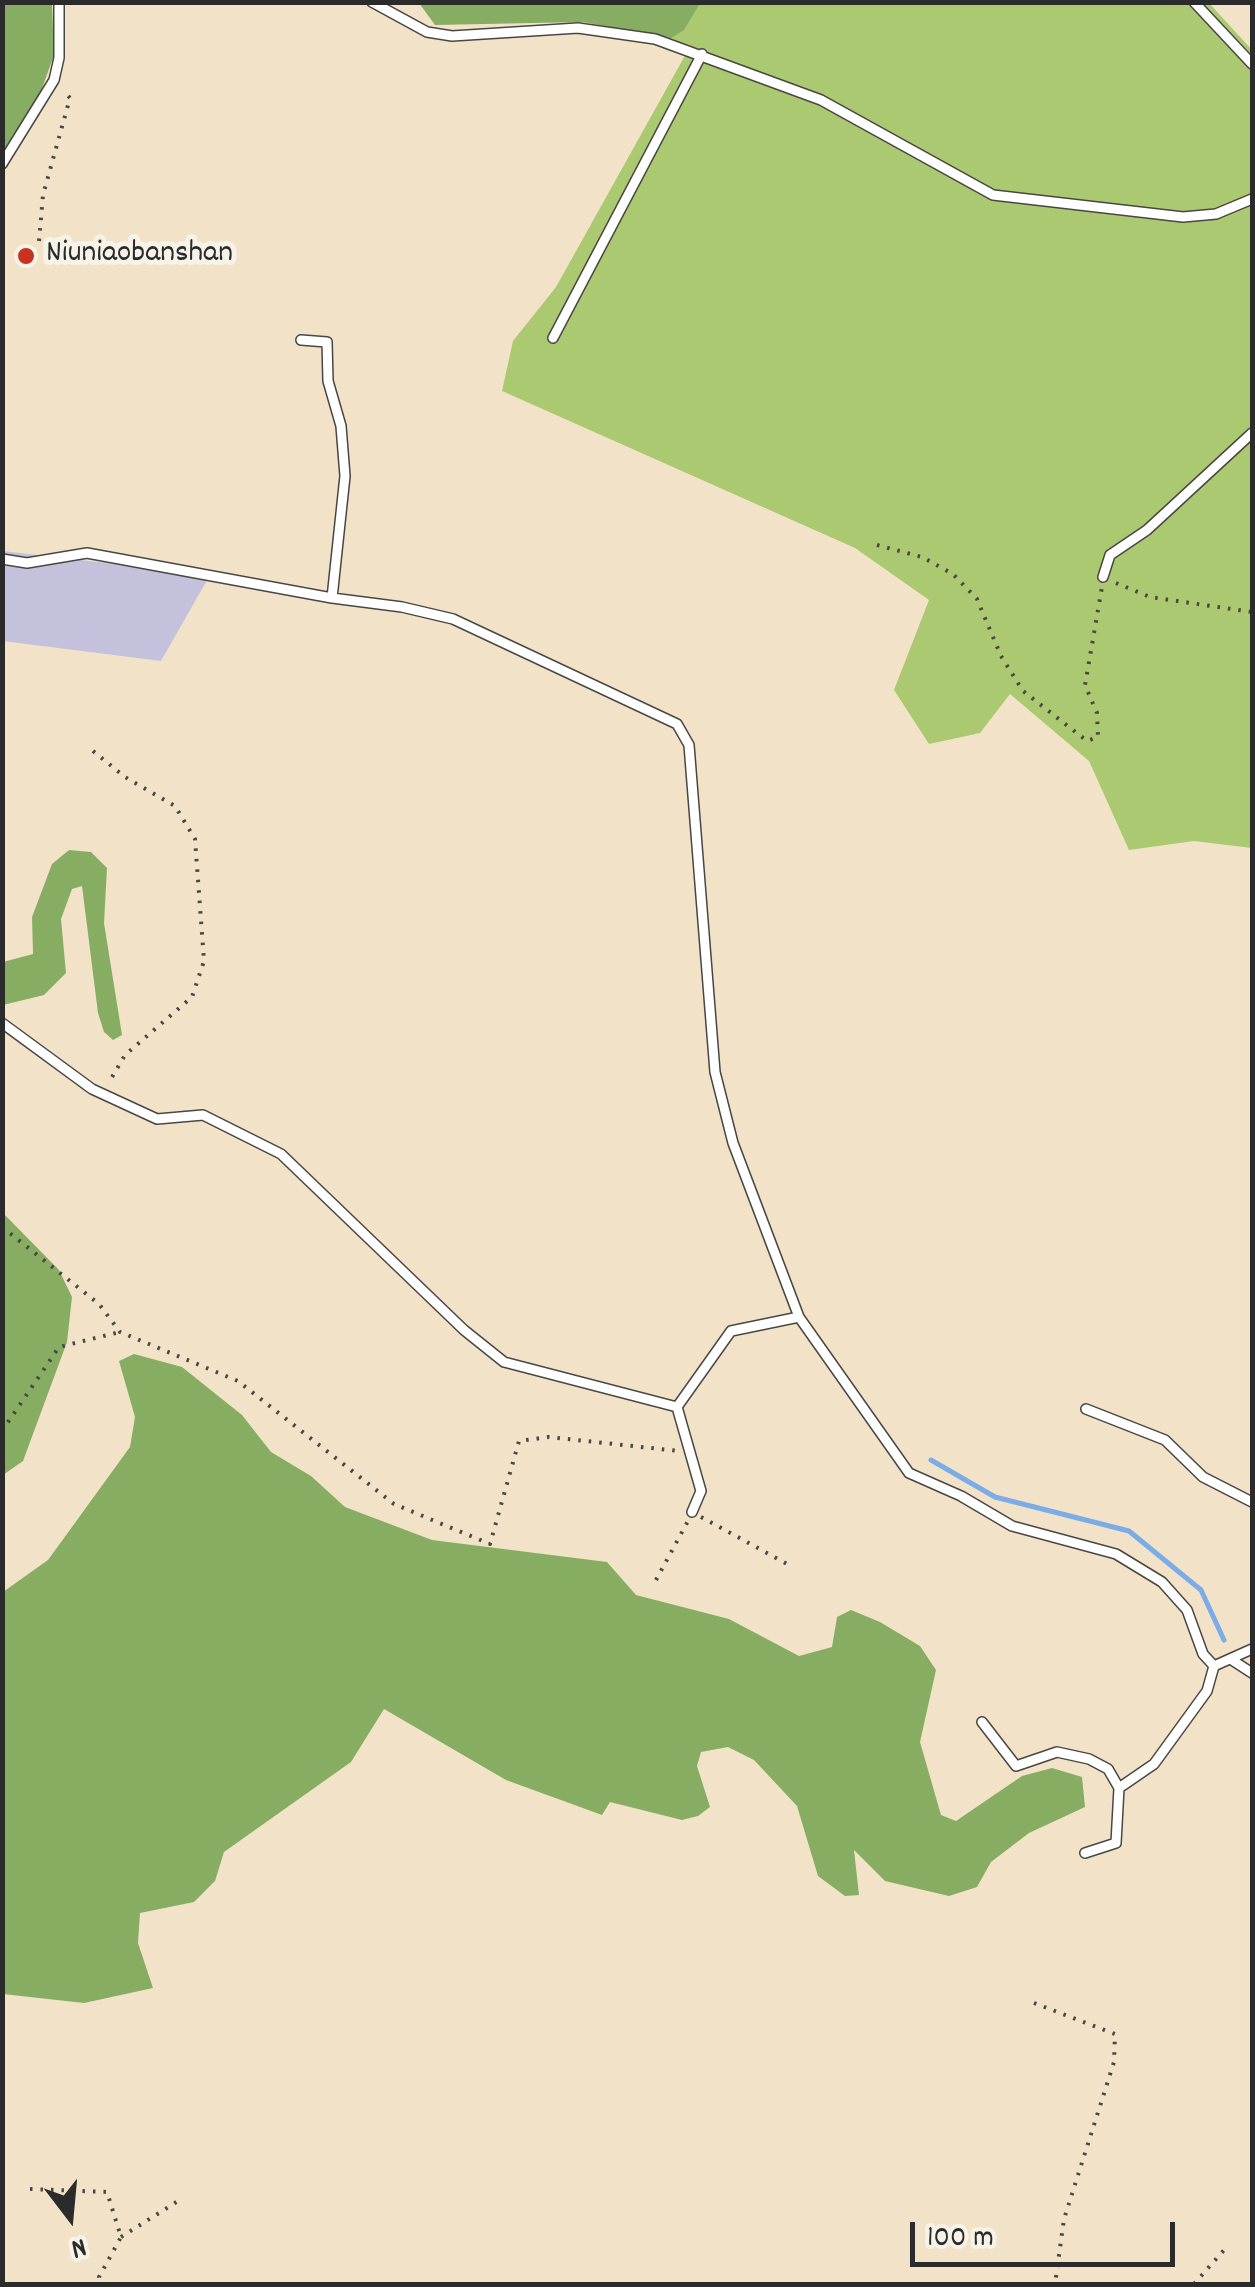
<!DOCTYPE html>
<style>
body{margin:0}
#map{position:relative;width:1255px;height:2287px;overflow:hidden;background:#f2e3c8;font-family:Dekko,sans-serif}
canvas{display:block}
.frame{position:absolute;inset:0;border:5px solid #2b2b2b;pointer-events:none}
.north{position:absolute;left:20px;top:2167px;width:100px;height:100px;-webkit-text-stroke:8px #f7f3e8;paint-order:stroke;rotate:164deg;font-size:28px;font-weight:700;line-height:40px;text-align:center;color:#2b2b2b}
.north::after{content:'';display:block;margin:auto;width:35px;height:45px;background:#2b2b2b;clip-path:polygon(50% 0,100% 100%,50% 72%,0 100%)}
.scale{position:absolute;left:910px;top:2222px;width:265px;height:45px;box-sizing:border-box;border:5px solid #2b2b2b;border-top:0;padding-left:12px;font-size:30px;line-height:35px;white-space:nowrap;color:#2b2b2b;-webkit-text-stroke:8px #f7f3e8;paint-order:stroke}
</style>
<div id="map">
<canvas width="1255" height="2287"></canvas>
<div class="frame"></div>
<div class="north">N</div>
<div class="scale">100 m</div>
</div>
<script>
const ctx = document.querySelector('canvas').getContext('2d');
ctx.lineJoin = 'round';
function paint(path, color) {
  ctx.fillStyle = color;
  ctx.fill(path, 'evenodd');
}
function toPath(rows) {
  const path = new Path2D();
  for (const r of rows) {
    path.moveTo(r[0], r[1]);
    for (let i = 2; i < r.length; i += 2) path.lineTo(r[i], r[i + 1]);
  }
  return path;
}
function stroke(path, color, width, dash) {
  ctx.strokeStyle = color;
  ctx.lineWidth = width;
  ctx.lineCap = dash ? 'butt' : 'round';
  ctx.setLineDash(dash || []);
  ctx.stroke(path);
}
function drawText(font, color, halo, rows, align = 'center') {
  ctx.font = font + ' Dekko,sans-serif';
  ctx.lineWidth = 10;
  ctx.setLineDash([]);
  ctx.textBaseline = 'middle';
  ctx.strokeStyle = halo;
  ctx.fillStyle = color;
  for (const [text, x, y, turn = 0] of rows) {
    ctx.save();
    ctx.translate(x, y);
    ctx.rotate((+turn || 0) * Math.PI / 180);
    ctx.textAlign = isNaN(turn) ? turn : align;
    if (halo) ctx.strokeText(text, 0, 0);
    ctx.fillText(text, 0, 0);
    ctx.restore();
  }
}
paint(toPath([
 [3,551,210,575,161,661,3,641]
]), '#c3c1db');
paint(toPath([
 [632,3,1209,3,1252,50,1252,848,1194,841,1129,850,1089,761,1010,694,980,733,929,744,894,690,929,600,855,548,502,391,513,341,556,287,687,52,620,32]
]), '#aac971');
paint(toPath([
 [3,3,52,3,54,55,35,108,3,151],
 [419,3,700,3,684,30,671,38,583,22,435,25],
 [69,850,91,852,107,868,104,923,122,1035,113,1040,104,1032,98,1013,82,886,72,889,61,919,66,973,44,995,3,1005,3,962,33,954,32,917,52,864],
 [2,1212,59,1270,72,1297,67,1342,23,1461,3,1475],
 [134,1354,182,1367,242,1415,271,1452,311,1476,345,1507,432,1540,607,1562,636,1595,729,1619,799,1656,832,1647,837,1617,851,1610,880,1622,920,1646,936,1670,920,1742,941,1815,956,1821,1022,1776,1052,1768,1082,1777,1085,1807,1029,1833,991,1862,977,1887,949,1896,885,1881,854,1850,859,1895,845,1896,818,1876,797,1806,754,1760,728,1747,701,1752,697,1766,710,1807,698,1816,682,1820,610,1802,602,1815,506,1780,384,1709,351,1762,224,1852,215,1881,194,1902,140,1913,138,1943,153,1988,84,2003,3,1994,3,1592,48,1560,130,1447,135,1417,119,1361]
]), '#87ad63');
stroke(toPath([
 [931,1460,995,1497,1129,1531,1201,1590,1224,1640]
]), '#7cace7', 5);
const service = toPath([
 [372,2,427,32,452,36,578,28,655,39,821,100,993,195,1183,217,1216,214,1252,199],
 [1194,2,1252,64],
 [2,164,54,80,59,58,59,2],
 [553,338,702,54],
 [301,340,327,342,328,381,341,426,345,476,332,598],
 [2,559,27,563,87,553,332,598,402,607,453,619,677,724,689,745,715,1072,733,1143,799,1317,909,1473,961,1496,1012,1526,1116,1554,1162,1582,1187,1610,1203,1654,1214,1666,1252,1649],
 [1103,577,1110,555,1147,530,1252,433],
 [2,1023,92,1089,157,1119,203,1115,281,1154,464,1330,504,1362,677,1407],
 [1086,1409,1165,1440,1203,1477,1252,1502],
 [692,1512,701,1491,677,1407,731,1331,799,1317],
 [1232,1660,1252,1673],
 [982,1722,1016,1766,1057,1752,1089,1759,1108,1769,1119,1788,1154,1764,1207,1691,1214,1666],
 [1085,1853,1116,1843,1119,1788]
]);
stroke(service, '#494743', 12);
stroke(toPath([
 [39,241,43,195,70,98,64,91],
 [877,545,922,557,953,574,977,599,1001,656,1023,691,1087,741,1098,737,1097,713,1085,685,1102,587],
 [1116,583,1150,597,1252,612],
 [93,751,125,777,175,806,195,839,204,961,192,997,125,1055,108,1084],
 [2,1227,99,1304,120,1332,238,1381,394,1504,490,1544,519,1441,549,1437,679,1451],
 [2,1431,59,1347,120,1332],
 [701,1517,789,1565],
 [656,1580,688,1521],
 [1034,2003,1115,2034,1114,2062,1064,2219,1055,2284],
 [30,2189,107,2192,121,2237,99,2277,100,2284],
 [121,2237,178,2201],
 [1194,2284,1225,2249]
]), '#494743', 4, [2.5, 8]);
stroke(service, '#fff', 9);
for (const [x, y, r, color] of [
 [26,256,10,"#c8321e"]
]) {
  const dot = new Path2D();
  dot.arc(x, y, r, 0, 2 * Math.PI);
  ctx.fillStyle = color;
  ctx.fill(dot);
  stroke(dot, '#f7f3e8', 4);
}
drawText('32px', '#2b2b2b', '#f7f3e8', [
 ["Niuniaobanshan",46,256]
], 'left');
</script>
